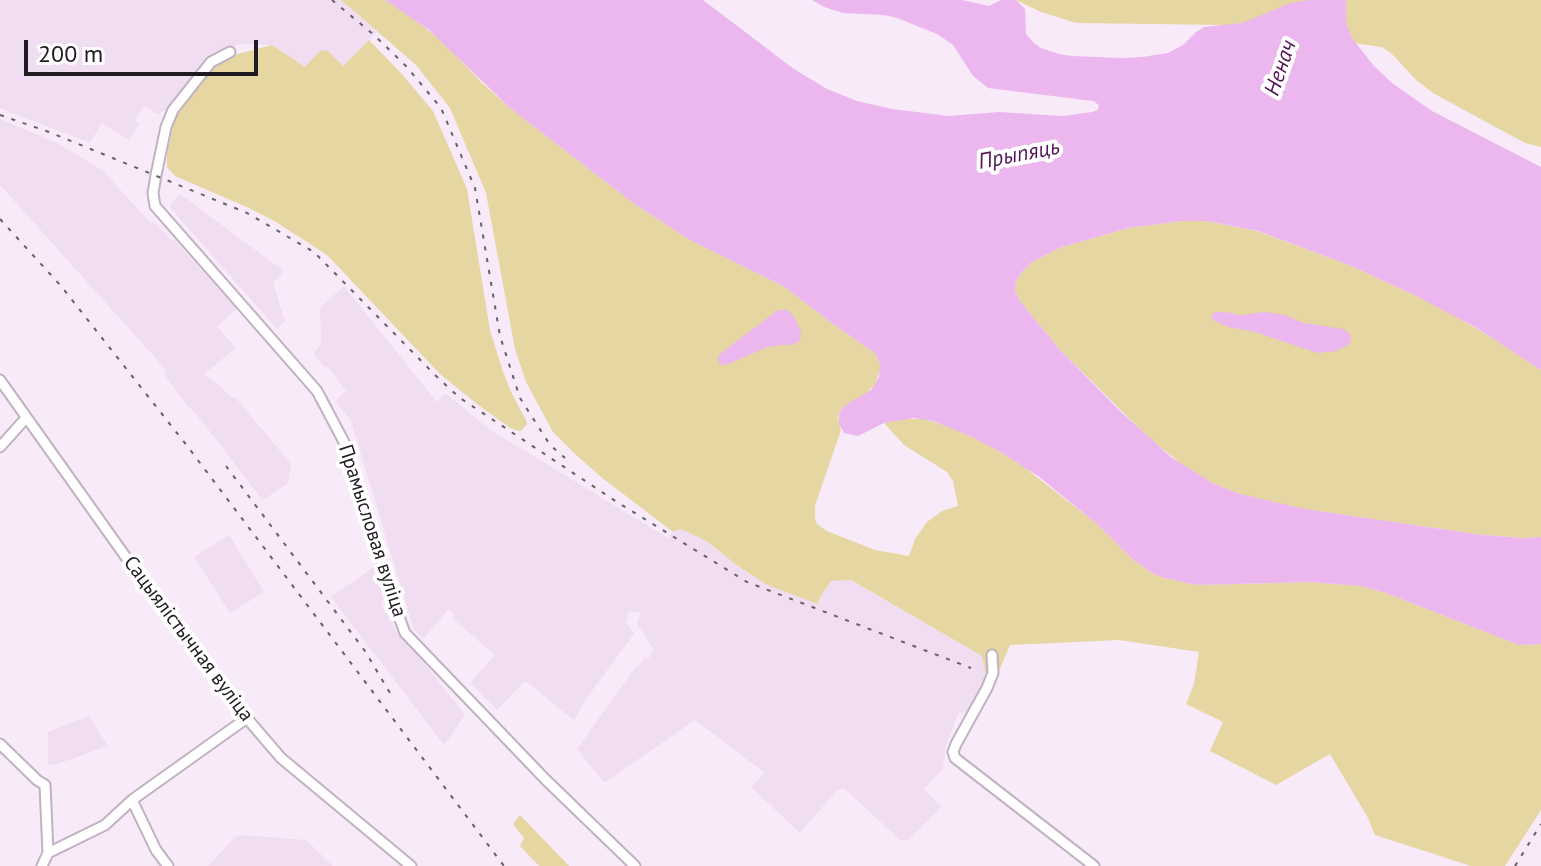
<!DOCTYPE html>
<meta charset="utf-8">
<style>
body{margin:0}
#map{position:relative;width:1541px;height:866px;overflow:hidden;background:#f8eaf8;font-family:"PT Sans",sans-serif}
canvas{display:block}
.scale{position:absolute;left:24px;top:40px;width:234px;height:36px;box-sizing:border-box;border:4px solid #201b20;border-top:0;padding-left:10px;font-size:24px;line-height:28px;white-space:nowrap;color:#201b20;-webkit-text-stroke:6px #fff;paint-order:stroke}
</style>
<div id="map">
<canvas width="1541" height="866"></canvas>
<div class="scale">200 m</div>
</div>
<script>
const ctx = document.querySelector('canvas').getContext('2d');
ctx.lineJoin = 'round';
function paint(path, color) {
  ctx.fillStyle = color;
  ctx.fill(path, 'evenodd');
}
function toPath(rows) {
  const path = new Path2D();
  for (const r of rows) {
    path.moveTo(r[0], r[1]);
    for (let i = 2; i < r.length; i += 2) path.lineTo(r[i], r[i + 1]);
  }
  return path;
}
function stroke(path, color, width, dash) {
  ctx.strokeStyle = color;
  ctx.lineWidth = width;
  ctx.lineCap = dash ? 'butt' : 'round';
  ctx.setLineDash(dash || []);
  ctx.stroke(path);
}
function drawText(font, color, halo, rows, align = 'center') {
  ctx.font = font + ' "PT Sans",sans-serif';
  ctx.lineWidth = 8;
  ctx.setLineDash([]);
  ctx.textBaseline = 'middle';
  ctx.strokeStyle = halo;
  ctx.fillStyle = color;
  for (const [text, x, y, turn = 0] of rows) {
    ctx.save();
    ctx.translate(x, y);
    ctx.rotate((+turn || 0) * Math.PI / 180);
    ctx.textAlign = isNaN(turn) ? turn : align;
    if (halo) ctx.strokeText(text, 0, 0);
    ctx.fillText(text, 0, 0);
    ctx.restore();
  }
}
paint(toPath([
 [0,0,341,0,377,32,342,67,320,51,305,68,272,45,242,44,214,52,167,110,157,114,144,106,135,121,139,124,129,140,102,123,90,143,0,108],
 [0,119,55,142,102,170,151,223,153,221,171,240,173,239,237,309,217,326,236,348,204,374,218,384,231,397,236,398,291,464,288,483,263,500,260,497,201,420,189,407,188,407,164,374,167,371,0,185],
 [180,194,284,271,273,283,285,321,277,329,169,206],
 [344,286,437,402,445,393,489,429,668,538,673,532,681,529,708,542,735,564,767,585,819,604,820,597,831,581,850,580,982,656,986,675,984,687,968,713,959,712,946,745,943,769,924,789,941,806,937,812,908,840,900,840,844,788,837,790,800,833,751,787,765,773,695,720,604,783,577,749,637,665,639,665,645,657,648,659,654,650,637,624,640,612,629,612,626,623,634,634,586,699,574,720,525,681,497,710,470,683,495,655,453,619,454,614,448,610,423,639,414,630,351,421,335,401,346,391,327,366,325,367,313,354,321,344,320,308],
 [229,535,264,592,230,613,194,557],
 [374,567,385,596,381,604,400,638,420,658,465,715,444,745,331,597],
 [89,716,108,746,57,764,48,765,48,732],
 [241,835,306,840,333,866,208,866,235,837]
]), '#f1ddf1');
paint(toPath([
 [341,0,385,0,401,9,443,42,481,82,510,108,633,203,688,239,783,286,833,324,875,353,880,364,880,370,875,384,865,395,846,405,839,412,838,417,841,430,815,506,815,518,817,524,827,531,875,550,909,556,915,539,927,522,942,511,958,506,953,481,947,472,904,445,884,423,903,419,923,419,945,425,984,442,1024,467,1097,524,1132,559,1152,573,1164,578,1197,585,1311,582,1360,586,1386,593,1511,642,1521,645,1541,644,1541,810,1505,866,1471,866,1375,835,1368,818,1330,754,1276,785,1210,751,1223,722,1186,704,1194,684,1199,652,1119,640,1010,645,992,687,984,687,986,675,982,656,851,580,831,581,820,597,818,604,767,585,735,564,708,542,681,529,673,532,601,477,576,455,553,432,526,382,515,349,486,193,450,108,416,65],
 [1016,0,1541,0,1541,147,1525,143,1433,93,1416,80,1392,54,1382,47,1227,25,1076,23,1041,12],
 [369,40,400,72,433,111,467,189,490,330,503,372,512,394,526,420,527,424,522,430,519,431,510,428,477,404,440,374,327,255,276,222,249,208,175,176,167,167,167,153,174,122,179,111,191,93,218,63,234,55,272,45,305,67,320,51,327,50,343,66],
 [1181,221,1206,221,1257,231,1349,265,1440,307,1504,345,1541,370,1541,537,1524,538,1482,535,1304,509,1269,502,1240,494,1214,484,1191,471,1151,440,1060,350,1019,300,1015,291,1016,281,1022,272,1032,262,1059,248,1128,228],
 [520,815,569,866,570,866,539,866,520,846,524,838,513,824]
]), '#e6d6a2');
paint(toPath([
 [385,0,703,0,794,69,827,89,857,101,892,109,949,116,999,112,1063,116,1092,112,1098,110,1099,105,1093,101,988,88,973,76,953,45,937,34,897,18,884,15,843,13,824,7,812,0,962,0,989,6,1001,0,1016,0,1025,9,1026,34,1034,43,1041,48,1059,54,1072,56,1122,58,1142,57,1168,53,1183,45,1196,32,1204,27,1242,23,1291,3,1307,0,1346,0,1346,23,1352,38,1374,66,1392,83,1432,111,1541,167,1541,370,1475,327,1414,295,1349,265,1258,231,1207,221,1181,221,1128,228,1059,248,1032,262,1022,272,1016,281,1015,291,1019,300,1060,350,1120,411,1171,457,1214,484,1240,494,1305,509,1482,535,1524,538,1541,537,1541,644,1520,645,1511,642,1386,593,1360,586,1311,582,1197,585,1164,578,1152,573,1132,559,1097,524,1038,476,997,450,970,436,933,421,914,418,884,423,858,436,844,433,839,424,839,412,846,405,871,390,879,377,880,364,875,353,833,324,783,286,688,239,633,203,510,108,429,30],
 [778,310,787,310,794,316,801,332,800,341,791,345,780,345,765,348,726,365,719,364,718,357,721,353],
 [1215,312,1224,312,1241,315,1265,312,1284,315,1304,323,1344,329,1350,334,1351,339,1349,344,1337,351,1317,353,1255,332,1228,327,1213,320,1211,316]
]), '#ecb7ee');
const minor = toPath([
 [230,52,211,62,173,110,166,127,156,175,153,193,155,206,317,391,344,442,395,606,405,633,546,780,635,866],
 [0,380,150,591,251,723,281,758,411,866],
 [0,447,26,418],
 [992,655,993,673,987,688,956,744,953,752,955,758,1094,866],
 [0,744,37,780,45,785,48,853,42,866],
 [132,800,156,850,168,866],
 [48,853,105,825,132,800,247,718]
]);
stroke(minor, '#c0b2c0', 13);
stroke(minor, '#fff', 9);
stroke(toPath([
 [332,0,374,35,406,66,441,108,475,188,500,336,520,398,550,445,565,458],
 [0,115,49,132,247,213,314,252,439,379,460,398,617,502,747,582,971,668],
 [0,219,61,286,188,447,504,866],
 [226,466,365,651,390,693],
 [1515,866,1541,824]
]), '#675f67', 2, [4, 8]);
drawText('20px', '#201b20', '#fff', [
 ["Прамысловая вуліца",372,531,72],
 ["Сацыялістычная вуліца",188,639,53]
]);
drawText('italic 22px', '#531557', '#fff', [
 ["Ненач",1281,68,-71],
 ["Прыпяць",1019,155,-11]
]);
</script>
